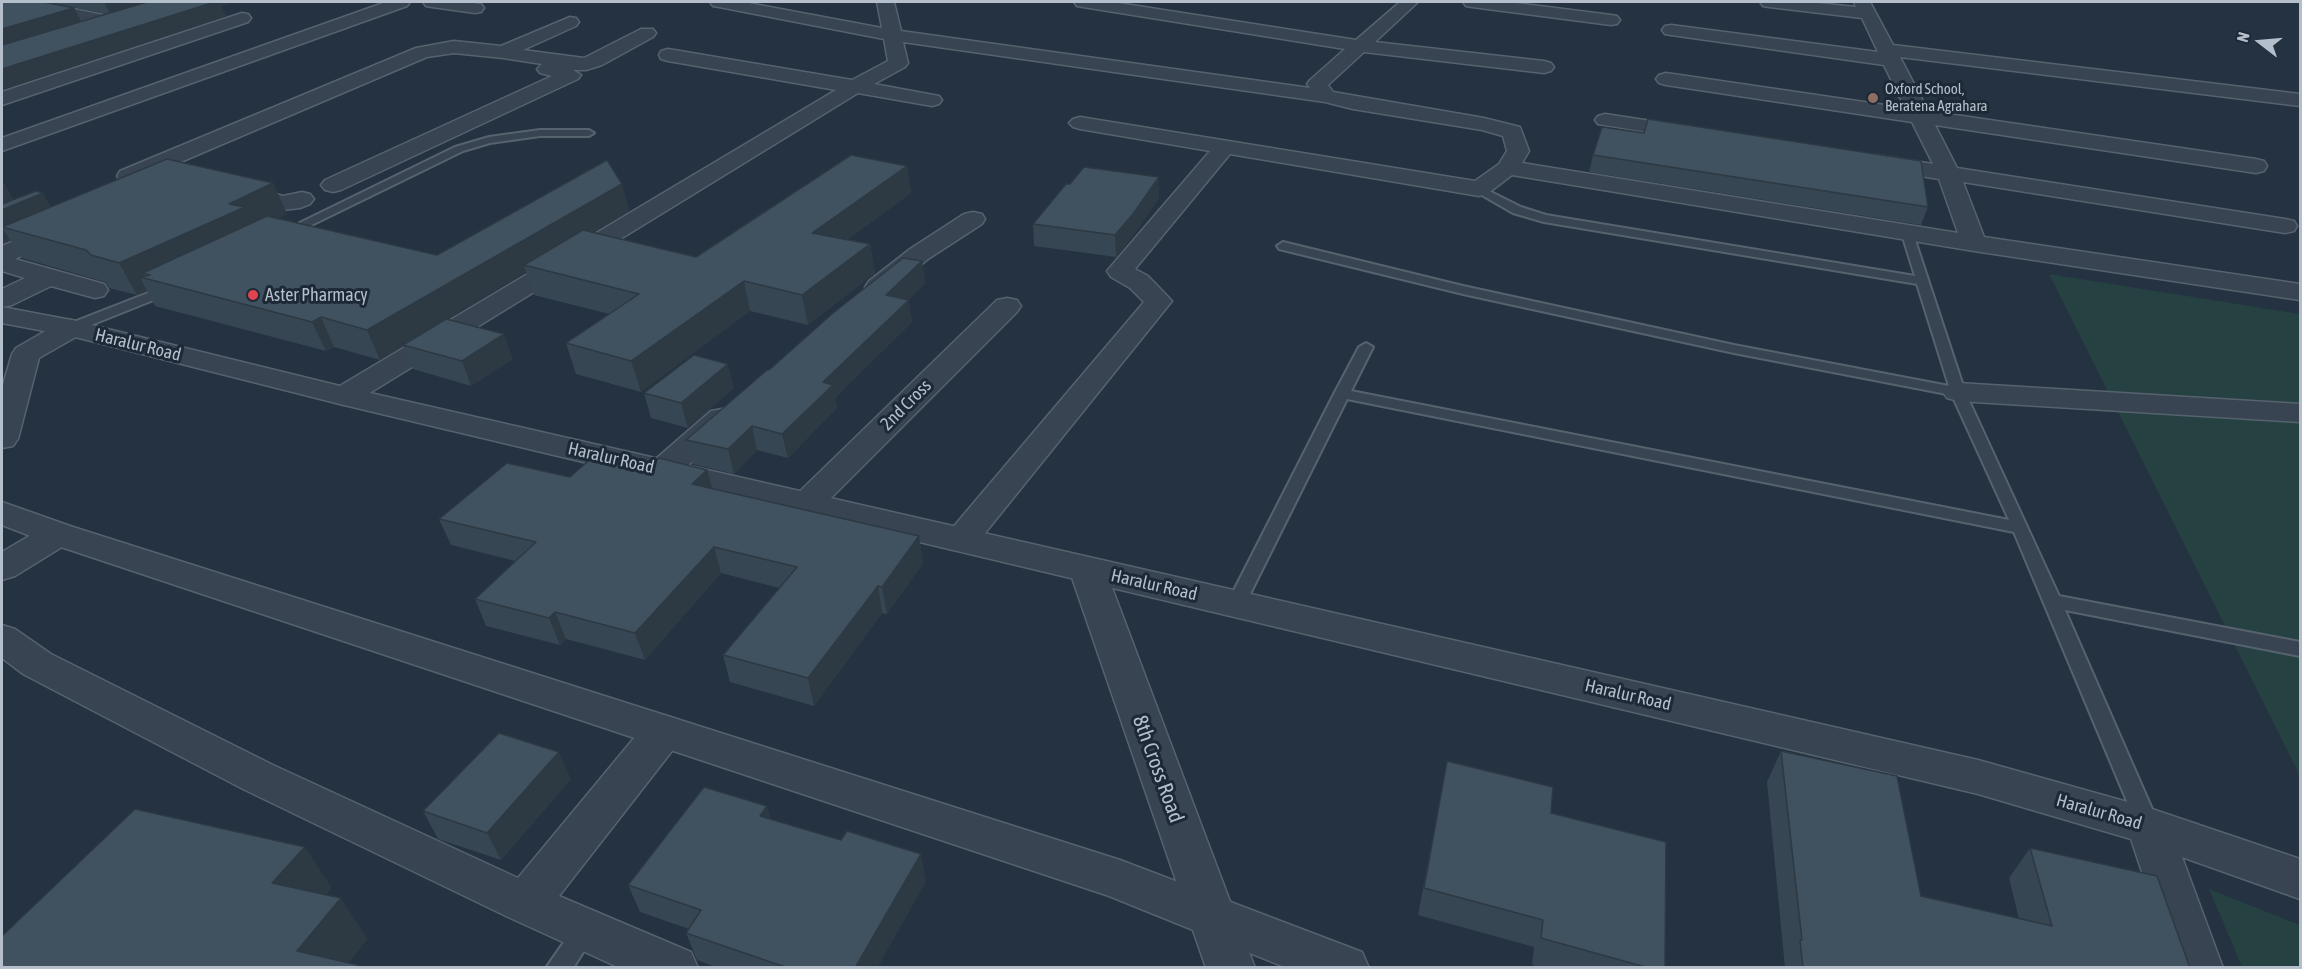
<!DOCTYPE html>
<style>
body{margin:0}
#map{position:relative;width:2302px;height:969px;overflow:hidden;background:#243241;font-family:"Asap Condensed",sans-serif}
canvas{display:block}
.frame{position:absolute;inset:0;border:3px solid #b5bfcb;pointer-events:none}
.north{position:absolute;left:2230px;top:12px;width:60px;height:60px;-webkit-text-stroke:4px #1d2936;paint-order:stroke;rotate:286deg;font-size:16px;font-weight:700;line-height:24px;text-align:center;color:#b5bfcb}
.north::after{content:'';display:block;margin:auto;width:21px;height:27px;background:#b5bfcb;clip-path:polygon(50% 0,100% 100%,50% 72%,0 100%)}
</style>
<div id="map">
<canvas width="2302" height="969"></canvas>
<div class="frame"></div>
<div class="north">N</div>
</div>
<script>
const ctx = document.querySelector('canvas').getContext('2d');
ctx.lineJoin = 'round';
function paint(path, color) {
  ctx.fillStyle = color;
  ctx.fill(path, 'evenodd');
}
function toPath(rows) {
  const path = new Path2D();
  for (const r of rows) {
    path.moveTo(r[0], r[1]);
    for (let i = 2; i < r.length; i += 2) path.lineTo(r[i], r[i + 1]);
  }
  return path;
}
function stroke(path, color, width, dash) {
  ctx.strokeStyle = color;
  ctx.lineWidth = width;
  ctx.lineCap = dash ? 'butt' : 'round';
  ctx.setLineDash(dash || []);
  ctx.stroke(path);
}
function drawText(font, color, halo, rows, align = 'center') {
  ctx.font = font + ' "Asap Condensed",sans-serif';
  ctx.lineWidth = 6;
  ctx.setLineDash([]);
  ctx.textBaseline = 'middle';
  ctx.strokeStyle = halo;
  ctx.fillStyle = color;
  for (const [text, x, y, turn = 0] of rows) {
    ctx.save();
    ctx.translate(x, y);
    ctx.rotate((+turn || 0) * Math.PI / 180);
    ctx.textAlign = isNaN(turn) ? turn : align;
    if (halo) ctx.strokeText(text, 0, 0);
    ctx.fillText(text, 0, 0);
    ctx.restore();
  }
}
paint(toPath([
 [2049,274,2300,314,2300,776],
 [2209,889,2300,925,2300,967,2242,967]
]), '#264142');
const service = toPath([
 [540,130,589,130,594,133,589,136,540,136,490,143,463,151,287,237,283,238,277,234,455,147,489,137,540,130],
 [1479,186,1521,207,1546,215,1915,276,1901,231,1903,228,1911,228,1965,392,2059,596,2300,642,2300,656,2065,610,2159,825,2156,831,2148,834,2140,831,2137,825,2014,532,1347,399,1245,604,1243,609,1236,610,1229,609,1227,604,1334,394,1359,347,1366,343,1373,347,1351,391,2009,520,1952,395,1734,353,1463,294,1279,249,1277,246,1283,242,1463,286,1734,345,1949,386,1917,284,1544,222,1513,213,1475,191,1473,189,1479,186],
 [171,284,178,288,176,291,76,331,71,332,64,328,66,325,171,284],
 [586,918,594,922,598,929,573,968,546,968,578,922,586,918]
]);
const minor = toPath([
 [386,2,410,2,407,6,2,151,2,138,386,2],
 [423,2,465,2,481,4,484,8,481,12,475,13,432,7,426,6,423,2],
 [710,2,743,2,882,28,877,2,894,2,901,31,1310,88,1307,84,1310,80,1345,49,1083,7,1077,6,1074,2,1112,2,1356,40,1400,2,1418,2,1375,42,1544,61,1551,63,1554,67,1551,71,1544,73,1364,52,1328,85,1333,92,1484,118,1520,127,1529,151,1522,163,1958,233,1939,179,1877,169,1869,167,1866,162,1869,157,1877,155,1933,164,1912,122,1666,85,1659,83,1656,79,1659,75,1666,73,1905,108,1884,65,1671,35,1665,34,1662,30,1665,26,1671,25,1878,52,1862,18,1769,7,1763,6,1760,2,1807,2,1856,7,1854,2,1870,2,1893,45,2300,94,2300,106,1900,57,1928,111,2256,159,2264,161,2267,166,2264,171,2256,173,1935,125,1957,168,2285,219,2294,221,2297,226,2294,231,2285,233,1963,182,1984,237,2300,284,2300,300,1974,251,1512,175,1487,194,1479,196,1230,154,1135,269,1148,276,1172,301,973,548,961,551,949,548,944,540,949,532,1144,302,1130,288,1111,277,1107,271,1210,151,1080,129,1073,127,1069,123,1073,119,1080,117,1475,181,1499,164,1507,151,1503,136,1482,130,1353,109,1325,102,903,42,908,63,905,67,874,84,939,96,942,100,939,104,932,106,858,93,355,402,344,405,333,402,329,396,333,390,836,90,668,61,661,59,659,55,661,51,668,49,852,80,888,61,884,39,719,7,713,6,710,2],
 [1463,2,1508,2,1611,15,1617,16,1620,20,1617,24,1611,25,1472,7,1466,6,1463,2],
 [44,3,118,18,121,22,118,26,112,27,38,12,35,8,38,4,44,3],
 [242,13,248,14,251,18,248,22,2,105,2,92,242,13],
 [570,17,576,18,579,22,576,26,523,50,584,58,641,29,653,29,656,33,653,37,602,65,586,70,573,70,581,75,578,79,341,190,333,192,325,190,321,185,325,180,552,76,540,73,537,69,542,64,503,58,454,53,427,57,136,181,128,183,120,181,117,176,120,171,416,48,454,41,501,46,570,17],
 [1605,114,1690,127,1698,128,1701,133,1698,138,1690,139,1598,124,1595,120,1598,116,1605,114],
 [238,184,283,196,302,192,310,194,314,199,310,204,300,208,282,210,230,196,226,191,230,186,238,184],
 [973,212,982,214,985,219,982,224,928,259,887,293,878,295,869,293,865,287,869,281,910,249,964,214,973,212],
 [57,223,66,225,69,230,66,235,15,259,104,284,108,290,104,296,95,298,51,286,12,305,2,307,2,289,25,278,2,271,2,246,57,223],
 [1007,298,1017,300,1021,306,1017,312,818,511,806,515,794,511,789,504,794,497,997,300,1007,298],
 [71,320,81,322,85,328,81,334,39,358,18,439,13,446,2,448,2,388,12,354,16,348,61,322,71,320],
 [1958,383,2300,404,2300,422,1958,401,1947,398,1943,392,1947,386,1958,383],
 [722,409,733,411,737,418,733,425,674,478,662,481,650,478,646,471,650,464,711,411,722,409],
 [58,523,70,526,75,534,70,542,15,576,2,580,2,552,46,526,58,523],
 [1087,557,1100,561,1105,569,1255,968,1206,968,1069,569,1074,561,1087,557],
 [2,625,15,629,51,654,273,765,518,878,649,720,664,715,679,720,685,731,679,742,559,896,691,952,698,968,620,968,508,917,243,789,23,674,2,658,2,625]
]);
const tertiary = toPath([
 [2,307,71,320,344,387,1978,760,2149,808,2300,859,2300,899,2182,857,2223,968,2174,968,2131,839,1978,794,344,405,71,336,2,323,2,307],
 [2,502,70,526,1120,860,1362,952,1369,968,1287,968,1109,896,46,542,2,525,2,502]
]);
stroke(service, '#56626e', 4);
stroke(minor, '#56626e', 3);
stroke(tertiary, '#56626e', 3);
paint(service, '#384451');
paint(minor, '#384451');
paint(tertiary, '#384451');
paint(toPath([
 [48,2,235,2,221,6,226,16,2,90,74,8,81,21,106,14],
 [1593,155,1928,207,1921,225,1589,172],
 [907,166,911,193,847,240,870,244,875,273,808,325,750,311,641,392,576,374,566,343,609,314,534,295,526,272,447,319,513,359,471,386,413,369,403,346,380,360,334,347,326,351,155,306,147,291,137,295,109,288,105,282,22,258,10,240,2,244,2,183,14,200,51,207,273,183,287,214,278,218,437,255,622,184,629,211,592,233,696,257],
 [1159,198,1133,236,1116,257,1034,246,1033,224],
 [922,261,925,283,908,300,912,322,835,398,837,408,788,458,757,450,734,474,693,464,686,440,769,370],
 [734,388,688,428,651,418,644,393],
 [649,468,707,470,712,489,919,536,923,563,887,614,882,613,814,706,730,682,723,655,779,588,721,573,645,660,566,639,560,645,486,626,475,599,515,561,451,545,439,519,570,477],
 [1781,751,1921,896,2019,919,2009,878,2030,848,2190,968,1785,968,1767,782],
 [1447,761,1551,813,1665,968,1540,968,1532,965,1534,947,1418,915],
 [571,779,501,860,438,839,423,811],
 [770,819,926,881,877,968,719,968,697,960,686,933,689,929,640,912,628,885]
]), '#374653');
paint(toPath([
 [104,2,155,2,111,15],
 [198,2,235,2,221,6,226,16,2,90,2,69],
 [74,8,82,23,2,48,2,29],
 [907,166,911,193,817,262,812,233],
 [1159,177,1159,198,1133,236,1116,257,1115,235],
 [4,183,16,204,43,193,59,220,2,227,10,240,2,244,2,185],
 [273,183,287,214,255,229,150,275,143,273,146,279,140,277,147,291,137,295,119,263,229,204],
 [622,184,629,211,533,268,524,265,526,272,380,360,367,330],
 [870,244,875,273,808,325,802,295],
 [922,261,925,283,889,318,886,295],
 [744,281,750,311,641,392,631,361],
 [909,300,912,322,835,398,837,408,788,458,782,434,823,382],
 [321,317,334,347,326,351,312,322],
 [504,334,513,359,471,386,462,361],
 [728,364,734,388,688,428,681,403],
 [752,426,757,450,734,474,728,449],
 [707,470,714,495,692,484],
 [919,536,923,563,887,614,882,587],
 [714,547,721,573,645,660,635,633],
 [878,586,882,613,814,706,808,678],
 [555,612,566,639,560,645,549,618],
 [559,752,571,779,501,860,487,833],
 [767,806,775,833,760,816],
 [305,847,332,888,301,924,272,883],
 [921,854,926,881,877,968,855,968],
 [341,898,368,939,345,968,297,951]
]), '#2d3943');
const building = toPath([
 [2,2,44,2,74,8,2,29,2,2],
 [147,2,215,2,2,69,2,45,147,2],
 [1648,119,1921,161,1928,207,1593,155,1602,127,1644,133,1648,119],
 [851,155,907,166,812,233,870,244,802,295,744,281,631,361,566,343,639,294,524,265,583,230,696,257,851,155],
 [167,159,273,183,229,204,245,207,119,263,91,255,86,250,2,227,167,159],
 [607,160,622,184,367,330,321,317,312,322,140,277,150,275,143,273,267,216,437,255,607,160],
 [1084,167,1159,177,1133,214,1115,235,1033,224,1066,184,1070,184,1084,167],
 [36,191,43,193,2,210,2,204,36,191],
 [903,258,922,261,886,295,909,300,823,382,833,385,782,434,752,426,728,449,686,440,767,370,769,370,833,313,903,258],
 [446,319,504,334,462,361,403,345,446,319],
 [694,355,728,364,681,403,644,393,694,355],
 [595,455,649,468,659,458,707,470,692,484,919,536,882,587,878,586,808,678,723,655,797,567,714,547,635,633,555,612,549,618,475,599,536,542,439,519,507,463,570,477,595,455],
 [499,733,559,752,487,833,423,811,499,733],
 [1781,751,1897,776,1921,896,2052,926,2030,848,2157,876,2190,968,1803,968,1800,940,1802,940,1781,751],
 [1447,761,1553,787,1551,813,1666,842,1665,968,1649,968,1541,938,1543,920,1424,888,1447,761],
 [704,787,767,806,760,816,841,840,847,831,921,854,855,968,788,968,686,933,701,910,628,885,704,787],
 [135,809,305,847,272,883,341,898,297,951,358,965,356,968,2,968,2,936,135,809]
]);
paint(building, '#405160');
stroke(building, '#2d3943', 1.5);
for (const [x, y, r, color] of [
 [1873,98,6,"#8d6e63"],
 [253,295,6,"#e0444e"]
]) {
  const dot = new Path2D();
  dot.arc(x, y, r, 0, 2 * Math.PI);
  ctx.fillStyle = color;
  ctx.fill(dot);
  stroke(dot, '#1d2936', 2);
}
drawText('15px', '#b5bfcb', '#1d2936', [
 ["Oxford School,",1885,89],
 ["Beratena Agrahara",1885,106]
], 'left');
drawText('18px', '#b5bfcb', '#1d2936', [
 ["Aster Pharmacy",265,295]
], 'left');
drawText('18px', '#b5bfcb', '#1d2936', [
 ["Haralur Road",138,345,14],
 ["2nd Cross",906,405,-45],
 ["Haralur Road",611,458,13],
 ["Haralur Road",1154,585,13],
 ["Haralur Road",1628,695,13],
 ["Haralur Road",2099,812,16]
]);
drawText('21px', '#b5bfcb', '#1d2936', [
 ["8th Cross Road",1158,769,70]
]);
</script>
